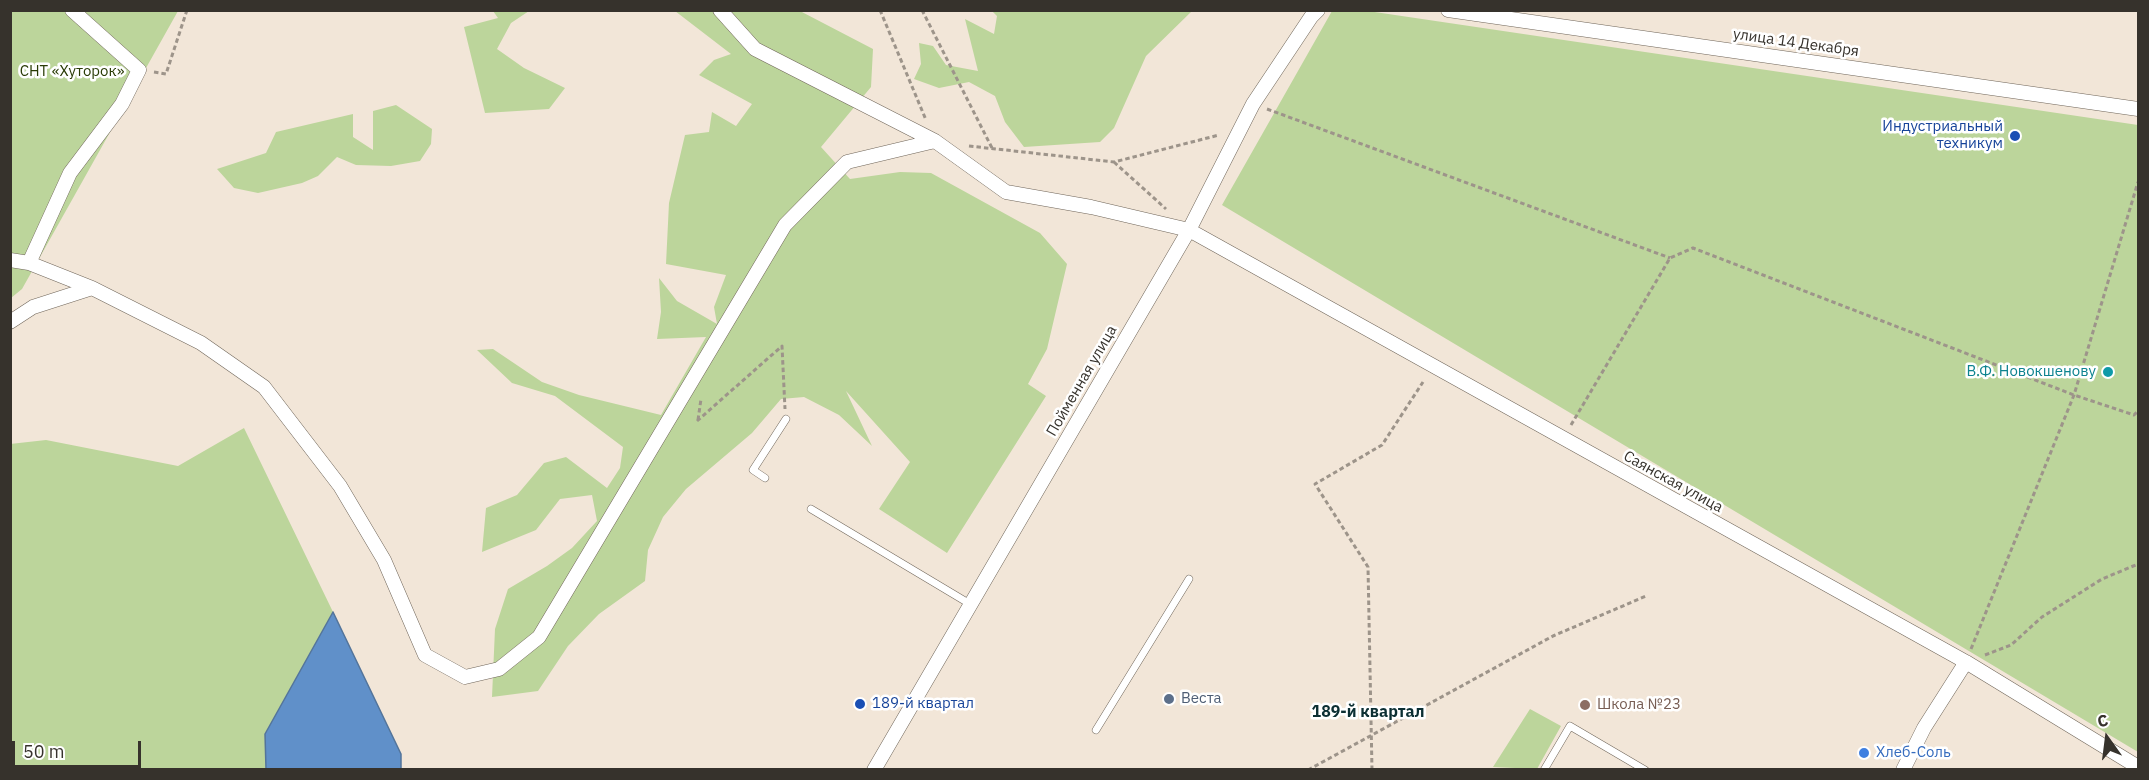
<!DOCTYPE html>
<meta charset="utf-8">
<style>
body{margin:0}
#map{position:relative;width:2149px;height:780px;overflow:hidden;background:#f2e6d8;font-family:"IBM Plex Sans",sans-serif}
canvas{display:block}
.frame{position:absolute;inset:0;border:12px solid #36322c;pointer-events:none}
.north{position:absolute;left:2077px;top:708px;width:60px;height:60px;-webkit-text-stroke:4px #fff;paint-order:stroke;rotate:346deg;font-size:16px;font-weight:700;line-height:24px;text-align:center;color:#36322c}
.north::after{content:'';display:block;margin:auto;width:21px;height:27px;background:#36322c;clip-path:polygon(50% 0,100% 100%,50% 72%,0 100%)}
.scale{position:absolute;left:12px;top:741px;width:129px;height:27px;box-sizing:border-box;border:3px solid #36322c;border-top:0;padding-left:8px;font-size:18px;line-height:21px;white-space:nowrap;color:#36322c;-webkit-text-stroke:4px #fff;paint-order:stroke}
</style>
<div id="map">
<canvas width="2149" height="780"></canvas>
<div class="frame"></div>
<div class="north">С</div>
<div class="scale">50 m</div>
</div>
<script>
const ctx = document.querySelector('canvas').getContext('2d');
ctx.lineJoin = 'round';
function paint(path, color) {
  ctx.fillStyle = color;
  ctx.fill(path, 'evenodd');
}
function toPath(rows) {
  const path = new Path2D();
  for (const r of rows) {
    path.moveTo(r[0], r[1]);
    for (let i = 2; i < r.length; i += 2) path.lineTo(r[i], r[i + 1]);
  }
  return path;
}
function stroke(path, color, width, dash) {
  ctx.strokeStyle = color;
  ctx.lineWidth = width;
  ctx.lineCap = dash ? 'butt' : 'round';
  ctx.setLineDash(dash || []);
  ctx.stroke(path);
}
function drawText(font, color, halo, rows, align = 'center') {
  ctx.font = font + ' "IBM Plex Sans",sans-serif';
  ctx.lineWidth = 5;
  ctx.setLineDash([]);
  ctx.textBaseline = 'middle';
  ctx.strokeStyle = halo;
  ctx.fillStyle = color;
  for (const [text, x, y, turn = 0] of rows) {
    ctx.save();
    ctx.translate(x, y);
    ctx.rotate((+turn || 0) * Math.PI / 180);
    ctx.textAlign = isNaN(turn) ? turn : align;
    if (halo) ctx.strokeText(text, 0, 0);
    ctx.fillText(text, 0, 0);
    ctx.restore();
  }
}
paint(toPath([
 [11,11,178,11,22,289,11,298],
 [493,11,529,11,511,23,497,49,524,68,565,88,549,109,485,113,464,27,498,18],
 [675,11,800,11,873,49,871,87,821,147,850,179,900,172,931,173,1040,233,1067,264,1047,349,1028,384,1046,396,947,553,879,509,910,462,846,391,872,446,839,415,804,397,781,399,752,433,686,489,663,517,648,550,645,581,599,614,568,646,538,691,492,697,495,629,508,589,547,566,572,548,597,521,592,495,560,499,536,530,482,552,486,508,517,495,544,463,566,457,607,488,620,468,623,447,555,396,512,383,477,350,493,349,542,382,579,395,661,415,706,337,657,339,661,312,659,278,677,301,717,324,714,307,726,275,666,264,669,203,685,135,709,132,712,112,736,126,752,104,699,75,714,60,731,54],
 [992,11,1192,11,1146,56,1114,128,1100,142,1024,147,1005,122,995,96,969,82,939,88,914,79,921,64,919,43,933,46,946,65,978,71,965,19,994,34,997,16],
 [1332,11,1368,11,2138,125,2138,752,1222,205],
 [396,105,432,129,431,144,420,161,391,166,356,165,337,157,318,176,302,183,258,193,234,188,217,169,266,153,276,132,353,114,353,137,373,150,373,111],
 [244,428,333,612,265,734,266,769,15,770,11,764,10,444,46,440,178,466],
 [1530,709,1561,726,1537,769,1493,767]
]), '#bcd59b');
const water = toPath([
 [333,612,401,754,401,769,266,769,265,734,333,612]
]);
paint(water, '#6090c9');
stroke(water, '#53749a', 1.5);
const service = toPath([
 [765,478,753,470,786,419],
 [811,509,970,604],
 [1096,730,1189,579],
 [1544,770,1570,726,1645,770]
]);
const minor = toPath([
 [720,10,755,49,935,141],
 [1448,10,2138,109],
 [10,260,29,263,92,288,201,343,264,387,340,486,384,560,425,655,465,677,499,669,539,637,785,225,847,162,935,141,1006,192,1091,207,1189,230,1966,662,2138,767],
 [29,263,70,173,122,104,139,70,72,10],
 [10,322,33,307,92,288],
 [874,770,1189,230,1253,104,1311,17,1318,10],
 [1903,770,1924,728,1966,662]
]);
stroke(service, '#70665a', 8);
stroke(minor, '#70665a', 15);
stroke(toPath([
 [880,10,926,120],
 [922,10,993,150],
 [154,72,166,74,187,10],
 [1267,109,1670,258],
 [969,146,1114,162,1219,135],
 [1114,162,1166,209],
 [698,420,701,399],
 [697,421,782,346,785,409],
 [1571,425,1670,258,1693,248,2074,395,2134,415,2138,411],
 [1971,649,2074,395,2138,182],
 [1985,655,2011,645,2042,617,2102,579,2138,564],
 [1308,770,1553,636,1646,596],
 [1372,770,1368,567,1315,484,1382,445,1423,382]
]), '#9d948a', 3, [4.5, 3]);
stroke(service, '#fff', 7);
stroke(minor, '#fff', 14);
for (const [x, y, r, color] of [
 [2015,136,6,"#1a4fb4"],
 [2108,372,6,"#0f9aa8"],
 [1169,699,6,"#5c6f8a"],
 [860,704,6,"#1a4fb4"],
 [1585,705,6,"#8d6e63"],
 [1864,753,6,"#3f7fe0"]
]) {
  const dot = new Path2D();
  dot.arc(x, y, r, 0, 2 * Math.PI);
  ctx.fillStyle = color;
  ctx.fill(dot);
  stroke(dot, '#fff', 2);
}
drawText('15px', '#36322c', '#fff', [
 ["улица 14 Декабря",1796,43,8],
 ["Пойменная улица",1082,381,-60],
 ["Саянская улица",1673,482,29]
]);
drawText('15px', '#2a3c06', '#fff', [
 ["СНТ «Хуторок»",72,72]
]);
drawText('15px', '#164399', '#fff', [
 ["Индустриальный",2003,127],
 ["техникум",2003,144],
 ["189-й квартал",872,704,"left"]
], 'right');
drawText('15px', '#0d838f', '#fff', [
 ["В.Ф. Новокшенову",2096,372]
], 'right');
drawText('15px', '#4e5e75', '#fff', [
 ["Веста",1181,699]
], 'left');
drawText('15px', '#785e54', '#fff', [
 ["Школа №23",1597,705]
], 'left');
drawText('15px', '#366cbe', '#fff', [
 ["Хлеб-Соль",1876,753]
], 'left');
drawText('bold 16px', '#0c2f33', '#fff', [
 ["189-й квартал",1368,712]
]);
</script>
